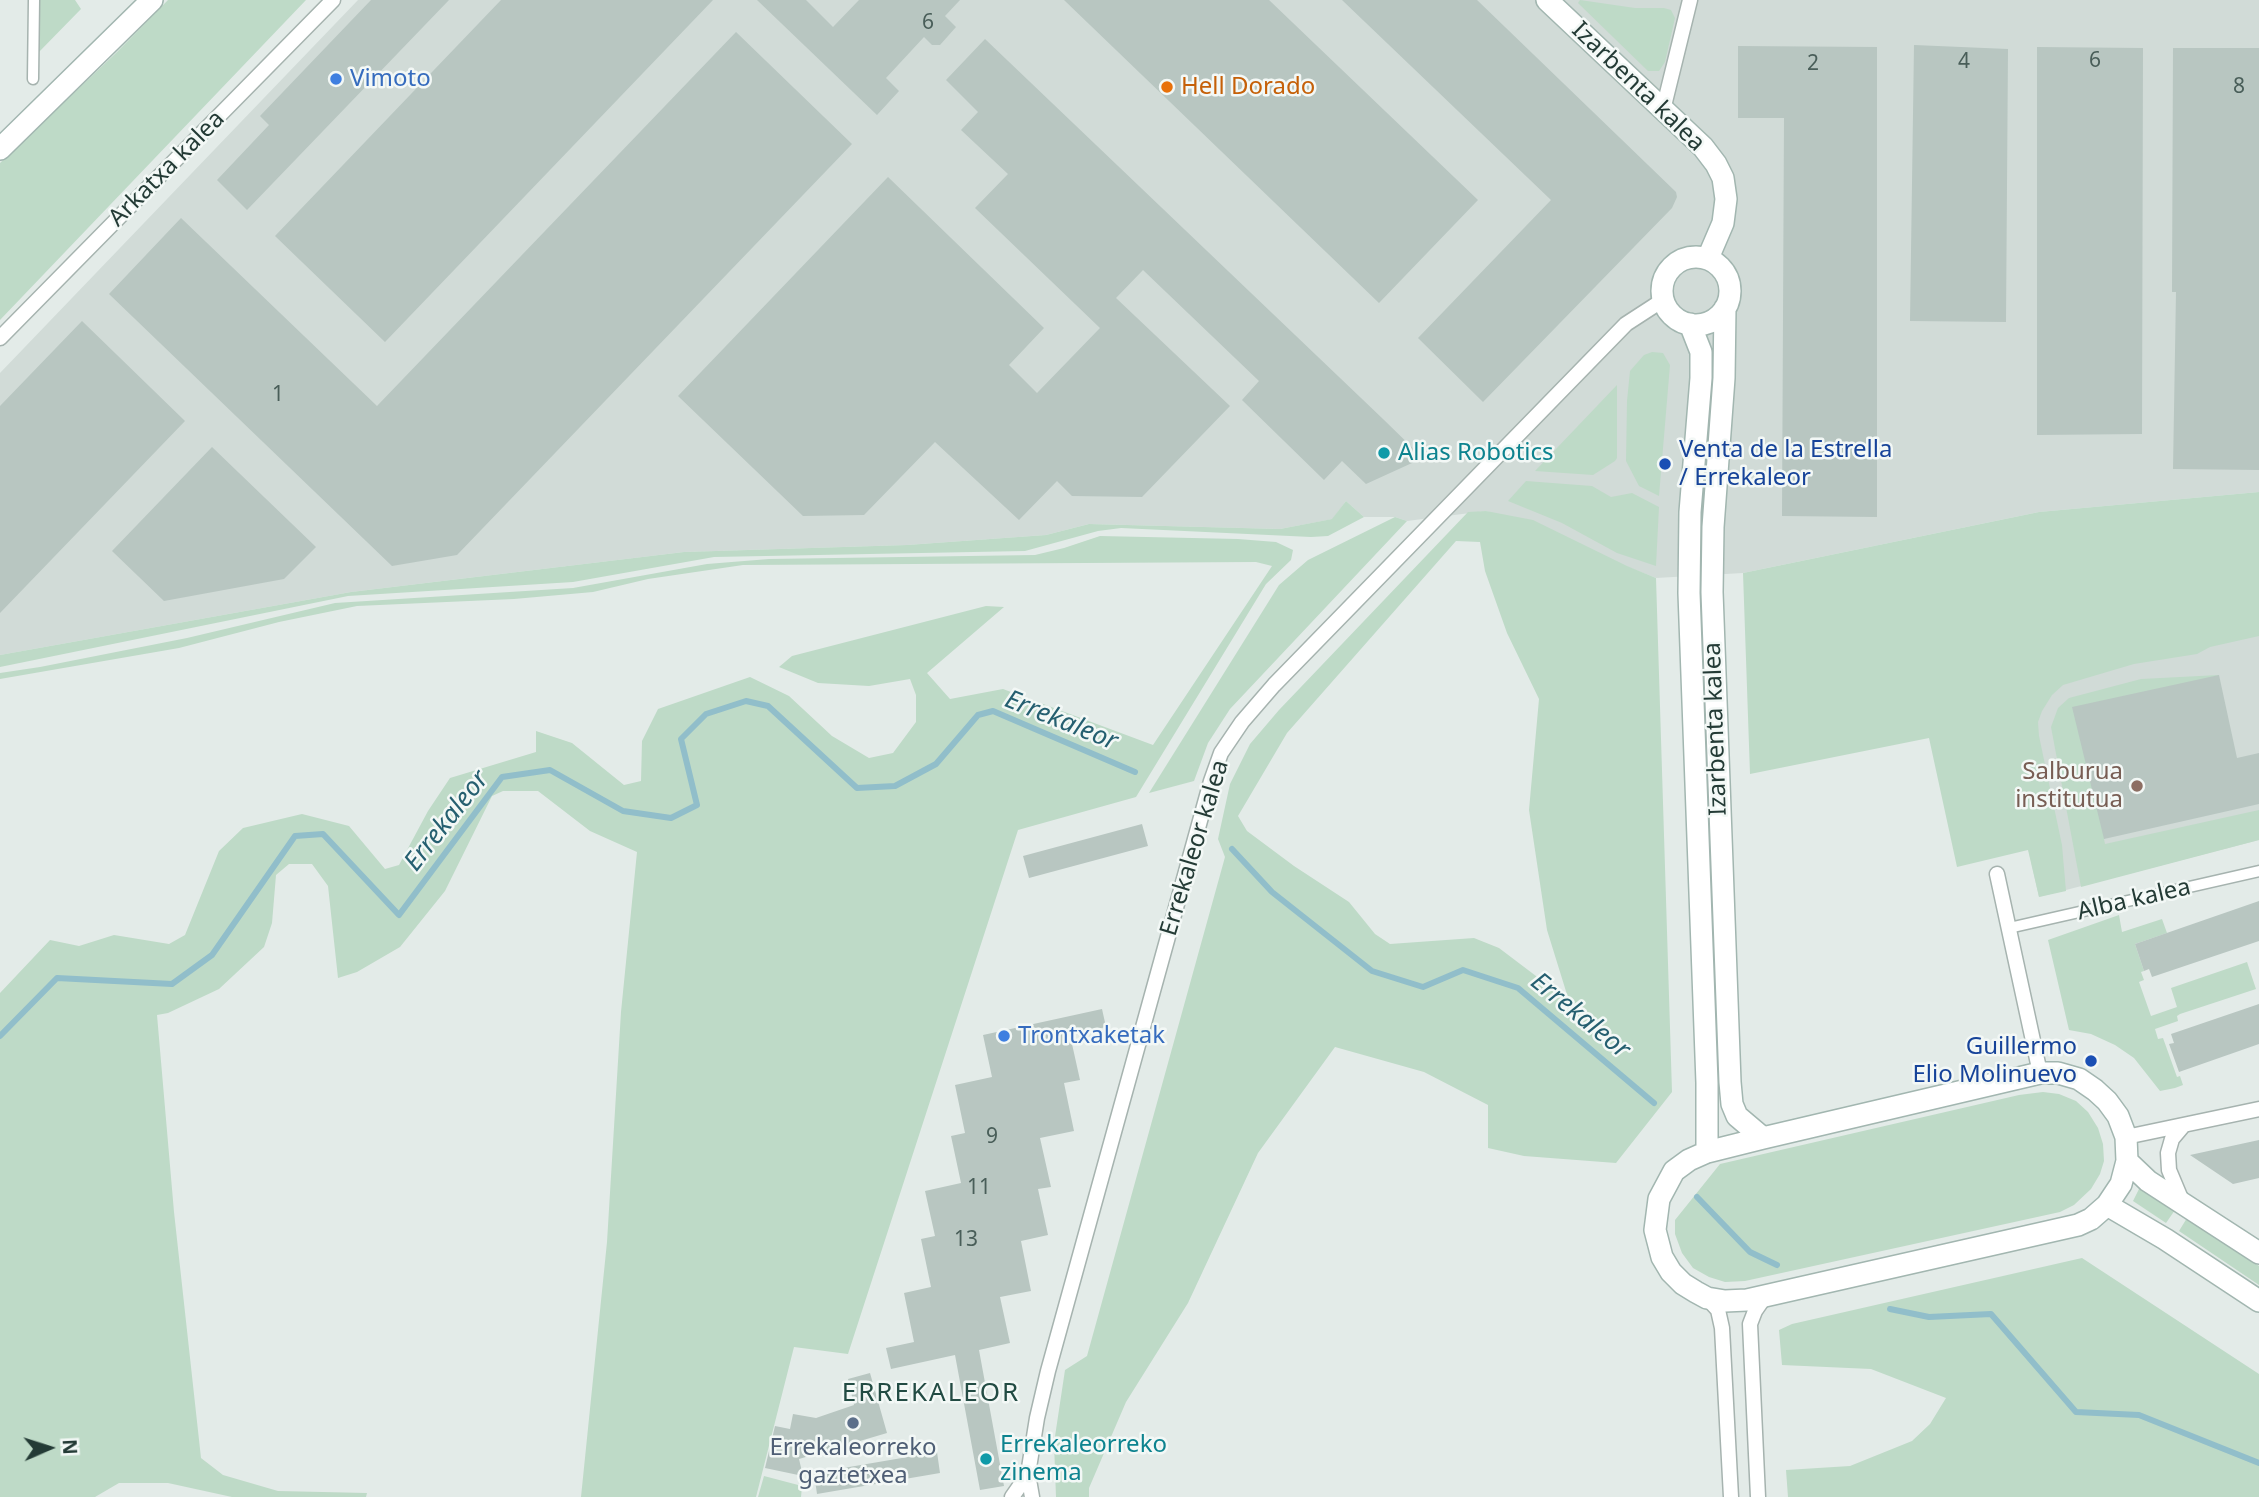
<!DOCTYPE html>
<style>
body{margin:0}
#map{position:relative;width:2259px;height:1497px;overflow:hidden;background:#e3ebe8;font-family:"Noto Sans",sans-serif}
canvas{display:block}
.north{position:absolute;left:14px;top:1413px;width:70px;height:70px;-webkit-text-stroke:5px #f3f8f6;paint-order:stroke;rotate:87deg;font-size:19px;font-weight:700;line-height:28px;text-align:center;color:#243b36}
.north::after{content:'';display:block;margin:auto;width:24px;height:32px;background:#243b36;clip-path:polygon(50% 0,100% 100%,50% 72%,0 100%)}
</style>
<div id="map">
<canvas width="2259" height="1497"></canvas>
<div class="north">N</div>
</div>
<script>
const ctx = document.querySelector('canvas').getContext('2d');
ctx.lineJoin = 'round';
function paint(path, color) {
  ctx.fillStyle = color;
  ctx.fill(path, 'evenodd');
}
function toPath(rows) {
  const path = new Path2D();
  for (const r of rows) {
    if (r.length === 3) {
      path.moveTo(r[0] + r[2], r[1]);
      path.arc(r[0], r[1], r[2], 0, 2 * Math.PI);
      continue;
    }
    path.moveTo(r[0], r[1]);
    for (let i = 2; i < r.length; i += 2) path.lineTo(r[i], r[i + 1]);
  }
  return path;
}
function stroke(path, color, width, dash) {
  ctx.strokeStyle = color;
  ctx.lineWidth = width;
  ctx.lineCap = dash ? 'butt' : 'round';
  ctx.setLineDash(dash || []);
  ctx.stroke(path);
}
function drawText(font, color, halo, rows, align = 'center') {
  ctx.font = font + ' "Noto Sans",sans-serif';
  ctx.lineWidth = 5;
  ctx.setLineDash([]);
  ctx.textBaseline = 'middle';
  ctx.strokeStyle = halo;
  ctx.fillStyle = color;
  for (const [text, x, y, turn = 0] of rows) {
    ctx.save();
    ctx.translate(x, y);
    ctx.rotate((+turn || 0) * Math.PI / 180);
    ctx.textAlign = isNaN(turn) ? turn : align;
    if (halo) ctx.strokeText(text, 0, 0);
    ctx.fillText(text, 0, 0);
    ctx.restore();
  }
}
paint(toPath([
 [358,0,2259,0,2259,492,2039,512,1743,573,1656,578,1486,511,1407,521,1395,517,1364,517,1346,501,1333,519,1280,529,1089,524,1046,535,907,545,684,552,351,592,0,655,0,373],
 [2259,612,2259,840,2039,897,2002,732,2014,700]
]), '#d1dbd7');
paint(toPath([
 [39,0,75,0,81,9,38,53],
 [168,0,306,0,0,320,0,163,117,52],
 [1580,0,1635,8,1664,8,1671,10,1675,18,1665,62,1659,71,1648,71,1578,3],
 [1652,352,1663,353,1670,365,1659,496,1639,486,1626,461,1627,401,1630,371,1644,355],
 [1617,385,1617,458,1615,461,1593,475,1535,471],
 [1526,481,1592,486,1611,497,1632,493,1659,507,1656,566,1617,553,1562,523,1508,501],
 [2259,492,2259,636,2210,647,2197,654,2134,664,2063,685,2052,695,2042,711,2038,722,2039,736,2062,845,2066,891,2039,897,2028,850,1957,867,1929,738,1750,774,1743,573,2039,512],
 [1346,501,1364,517,1328,536,1311,537,1121,528,1098,531,1025,551,714,557,573,582,348,596,0,667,0,655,351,592,684,552,907,545,1046,535,1089,524,1280,529,1332,519],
 [1486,511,1533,520,1627,566,1656,578,1672,1092,1616,1163,1524,1156,1488,1148,1488,1105,1424,1072,1335,1047,1258,1153,1188,1303,1126,1402,1089,1488,1089,1497,1056,1497,1054,1443,1065,1370,1087,1356,1225,857,1218,839,1230,784,1250,744,1279,710,1468,512],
 [1456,541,1480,542,1485,571,1507,633,1539,699,1529,810,1547,930,1569,1001,1499,948,1474,938,1390,944,1375,934,1349,902,1294,866,1247,831,1238,816,1287,733],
 [1395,517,1407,521,1230,709,1208,743,1194,781,1149,793,1279,585,1308,560],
 [1100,536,1238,539,1276,542,1293,550,1291,560,1266,584,1136,797,1018,830,848,1354,794,1347,756,1497,581,1497,607,1242,621,1012,637,852,590,831,538,791,503,791,492,796,445,891,400,947,357,972,338,978,328,886,312,864,289,864,276,875,272,923,264,947,219,989,168,1013,157,1015,174,1212,201,1458,223,1475,278,1491,367,1493,366,1497,232,1497,168,1483,119,1483,95,1497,0,1497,0,993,50,940,79,946,114,935,169,944,185,935,219,851,243,828,302,814,349,826,385,869,399,865,428,811,450,778,536,752,536,731,572,743,624,785,641,781,642,741,658,709,750,677,789,696,832,736,869,758,893,753,916,722,916,695,910,679,869,686,818,683,779,667,792,656,986,606,1004,607,927,673,950,699,1003,689,1153,745,1272,566,1256,562,743,565,648,579,593,592,514,599,357,606,279,622,179,648,0,679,0,673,40,667,187,638,335,603,573,588,707,564,769,559,1035,555,1064,548],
 [2219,675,2104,839,2105,844,2259,810,2259,840,2081,887,2051,727,2058,708,2069,698,2141,679],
 [2119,915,2122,932,2162,919,2167,933,2135,944,2144,971,2141,972,2144,980,2139,982,2151,1016,2177,1007,2171,988,2247,962,2256,989,2180,1014,2177,1016,2178,1021,2155,1029,2158,1039,2163,1038,2177,1077,2180,1076,2183,1085,2175,1088,2160,1091,2134,1058,2115,1045,2091,1034,2069,1030,2048,940],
 [2043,1092,2059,1094,2076,1101,2088,1112,2098,1128,2103,1144,2104,1161,2100,1174,2091,1189,2074,1205,2060,1212,1745,1281,1725,1282,1709,1277,1693,1268,1682,1253,1675,1234,1675,1220,1720,1164,2019,1095],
 [2142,1188,2175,1210,2166,1223,2133,1201,2139,1189],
 [2187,1218,2259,1266,2259,1285,2179,1231],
 [2082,1258,2259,1374,2259,1497,1788,1497,1786,1470,1850,1466,1912,1441,1930,1424,1946,1398,1871,1369,1782,1365,1779,1330,1792,1324],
 [764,1476,802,1486,801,1497,758,1497]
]), '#bedac7');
stroke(toPath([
 [1232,849,1272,892,1372,971,1423,987,1463,970,1518,988,1654,1103],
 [0,1036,57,978,172,984,212,955,295,836,323,834,399,915,502,777,550,770,623,811,671,818,697,805,681,739,706,714,746,701,768,706,857,788,895,786,936,764,978,715,993,711,1135,772],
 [1697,1197,1750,1252,1777,1265],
 [1890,1309,1929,1317,1991,1314,2076,1412,2139,1415,2259,1463]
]), '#91beca', 6);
paint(toPath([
 [371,0,449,0,247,210,217,180,269,125,260,116],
 [501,0,713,0,385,342,275,236],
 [757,0,806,0,833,27,859,0,960,0,945,16,956,27,940,45,932,45,924,37,886,78,899,91,877,115],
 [1064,0,1269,0,1478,200,1379,303],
 [1342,0,1477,0,1676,192,1677,197,1672,208,1483,402,1418,338,1551,200],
 [736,32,852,144,457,555,392,566,109,294,181,218,377,406],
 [985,39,1383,419,1423,458,1366,484,1342,461,1324,480,1242,400,1259,381,1143,270,1116,298,1230,406,1142,497,1072,496,1057,481,1019,520,935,442,864,515,803,516,678,396,888,177,1044,328,1009,365,1037,393,1100,328,975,208,1008,174,961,130,978,112,946,80],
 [1914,45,2008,49,2006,322,1910,321],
 [1738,46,1877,47,1877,517,1782,516,1784,118,1738,118],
 [2037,47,2143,48,2142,434,2037,435],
 [2173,48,2259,48,2259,470,2173,469,2176,292,2172,292],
 [82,321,185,421,0,613,0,406],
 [212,447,316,547,284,579,164,601,112,551],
 [2219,675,2237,758,2259,753,2259,804,2104,839,2072,707],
 [1142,824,1148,846,1029,878,1023,856],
 [2259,901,2259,941,2152,977,2149,969,2144,971,2135,944],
 [2259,1004,2259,1044,2179,1072,2169,1044,2174,1043,2171,1034],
 [1102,1009,1106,1027,1070,1035,1080,1080,1064,1083,1074,1131,1040,1138,1051,1187,1038,1189,1048,1235,1021,1241,1031,1291,1000,1297,1010,1343,979,1350,1004,1486,980,1490,955,1355,891,1369,886,1348,914,1342,904,1293,931,1287,921,1239,935,1236,925,1191,961,1183,951,1136,965,1133,955,1085,992,1077,983,1035],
 [2259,1140,2259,1178,2233,1184,2190,1155],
 [870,1373,887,1433,799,1459,803,1476,765,1468,775,1426,790,1429,793,1414,816,1418,854,1405,848,1379],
 [937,1452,940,1473,817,1494,814,1473]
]), '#b8c6c1');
const pedestrian = toPath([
 [33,79,34,0],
 [2009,928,2259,871]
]);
const minor = toPath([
 [1663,110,1690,0],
 [0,338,333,0],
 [1997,874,2040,1073],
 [2126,1137,2259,1109],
 [2182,1201,2169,1170,2168,1153,2172,1139,2183,1126],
 [1707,1298,1718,1310,1722,1328,1731,1497],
 [1012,1497,1028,1474],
 [1032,1497,1028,1474,1037,1418,1048,1371,1211,781,1221,753,1242,722,1274,685,1626,324,1663,300],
 [1758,1497,1750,1324,1755,1311,1764,1298]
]);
const secondary = toPath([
 [1547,0,1703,147,1716,164,1723,178,1726,199,1723,223,1708,258],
 [0,149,152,0],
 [1696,291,34],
 [1725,308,1724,378,1713,527,1712,592,1730,1082,1732,1104,1737,1116,1763,1138],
 [1690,324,1701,352,1701,378,1690,512,1689,593,1707,1083,1707,1152],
 [2040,1073,2058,1073,2079,1079,2095,1090,2107,1101,2118,1116,2126,1137,2127,1161,2121,1184,2107,1205,2091,1219,2078,1225,1747,1300,1725,1301,1707,1298,1696,1292,1683,1284,1671,1272,1662,1257,1655,1230,1659,1199,1674,1171,1689,1160,1707,1152,1763,1138,2040,1073],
 [2127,1161,2148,1181,2259,1253],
 [2107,1205,2165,1239,2259,1301]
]);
stroke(pedestrian, '#a6b3af', 13);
stroke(minor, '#a6b3af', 17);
stroke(secondary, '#a2b6b0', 24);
stroke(pedestrian, '#fff', 10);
stroke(minor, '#fff', 14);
stroke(secondary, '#fff', 21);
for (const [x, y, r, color] of [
 [336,79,7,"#3f7fe0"],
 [1167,87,7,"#e8710a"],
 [1384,453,7,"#0f9aa8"],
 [1665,464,7,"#1a4fb4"],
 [2137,786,7,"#8d6e63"],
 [1004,1036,7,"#3f7fe0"],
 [2091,1061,7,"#1a4fb4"],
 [853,1423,7,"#5c6f8a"],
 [986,1459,7,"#0f9aa8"]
]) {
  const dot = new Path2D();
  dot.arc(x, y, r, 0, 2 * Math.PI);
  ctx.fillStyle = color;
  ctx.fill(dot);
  stroke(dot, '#f3f8f6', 2.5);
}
drawText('21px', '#495e59', null, [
 ["6",928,23],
 ["6",2095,61],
 ["4",1964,62],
 ["2",1813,64],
 ["8",2239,87],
 ["1",278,395],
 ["9",992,1137],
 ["11",979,1188],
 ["13",966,1240]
]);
drawText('24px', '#366cbe', '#f3f8f6', [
 ["Vimoto",350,79],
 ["Trontxaketak",1018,1036]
], 'left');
drawText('24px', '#c56008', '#f3f8f6', [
 ["Hell Dorado",1181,87]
], 'left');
drawText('24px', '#243b36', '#f3f8f6', [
 ["Izarbenta kalea",1638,87,44],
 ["Arkatxa kalea",167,169,-45],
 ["Izarbenta kalea",1716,729,-92],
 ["Errekaleor kalea",1195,848,-73],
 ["Alba kalea",2134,900,-13]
]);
drawText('24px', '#164399', '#f3f8f6', [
 ["Venta de la Estrella",1679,450],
 ["/ Errekaleor",1679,478],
 ["Guillermo",2077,1047,"right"],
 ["Elio Molinuevo",2077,1075,"right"]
], 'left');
drawText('24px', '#0d838f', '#f3f8f6', [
 ["Alias Robotics",1398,453],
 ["Errekaleorreko",1000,1445],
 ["zinema",1000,1473]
], 'left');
drawText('24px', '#785e54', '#f3f8f6', [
 ["Salburua",2123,772],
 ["institutua",2123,800]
], 'right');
drawText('24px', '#4e5e75', '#f3f8f6', [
 ["Errekaleorreko",853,1448],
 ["gaztetxea",853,1476]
]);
drawText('italic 26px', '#255f70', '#f3f8f6', [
 ["Errekaleor",1061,721,22],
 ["Errekaleor",447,821,-52],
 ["Errekaleor",1580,1016,39]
]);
ctx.letterSpacing = '2px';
drawText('26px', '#224b43', '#f3f8f6', [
 ["ERREKALEOR",931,1394]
]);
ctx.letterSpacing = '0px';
</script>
